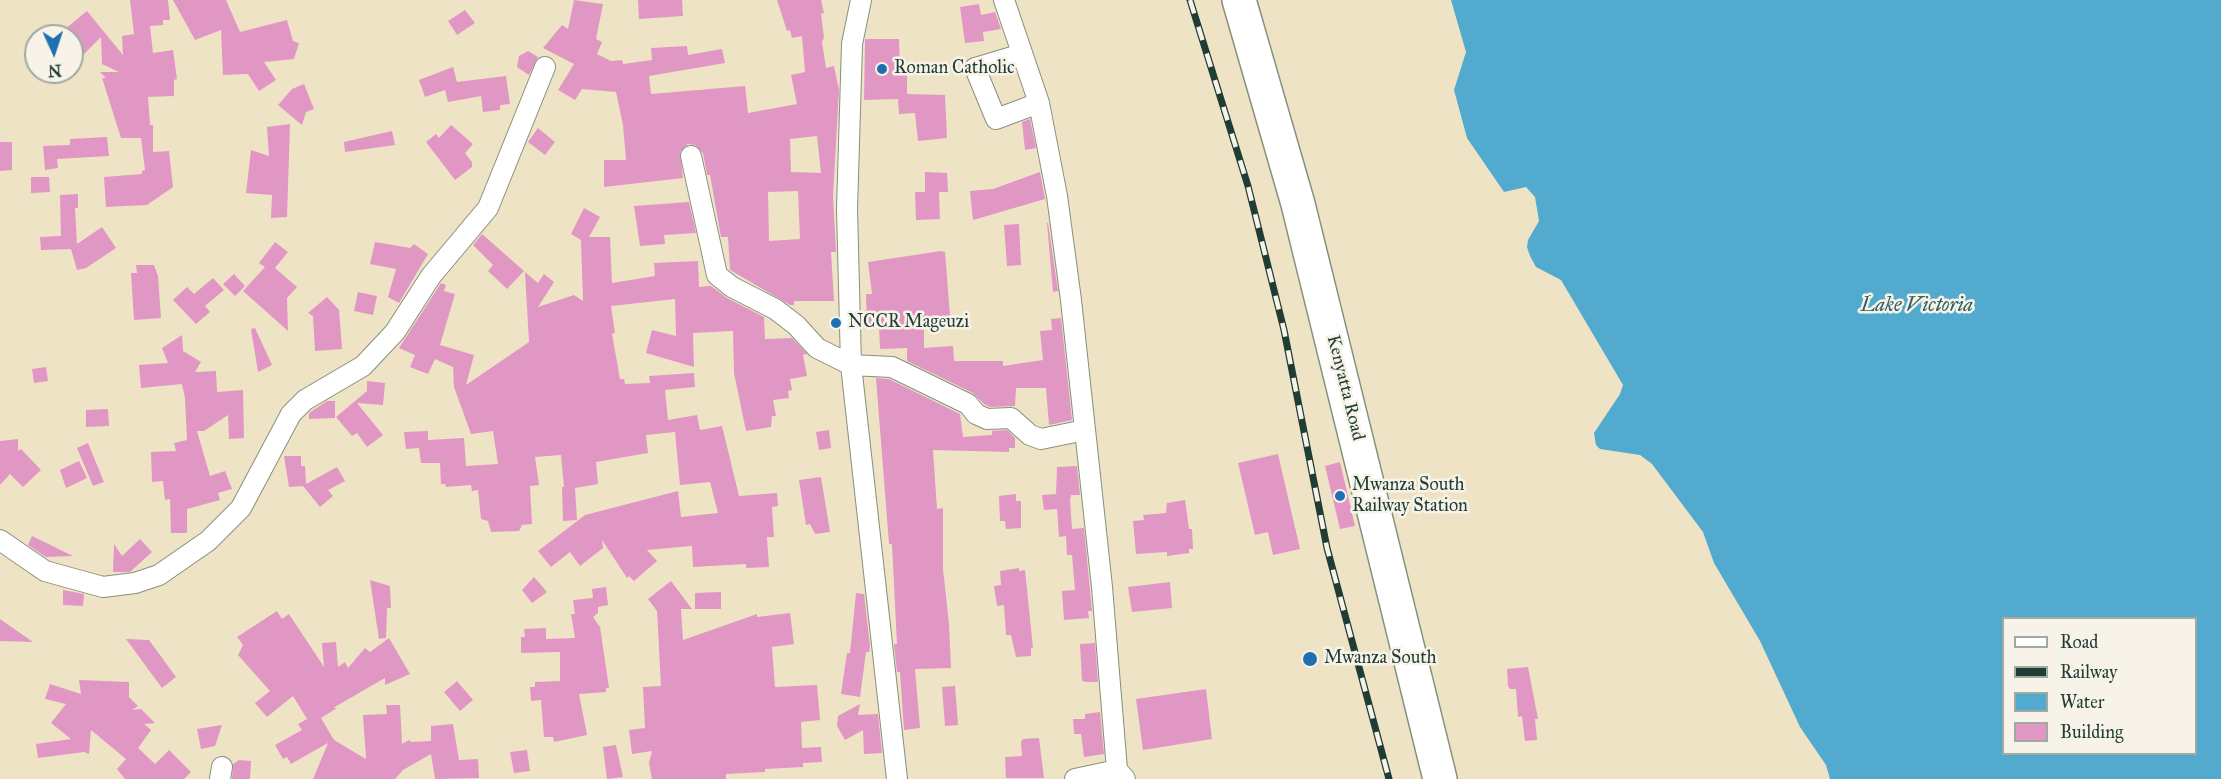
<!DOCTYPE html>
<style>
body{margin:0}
#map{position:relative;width:2221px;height:779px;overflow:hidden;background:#efe3c6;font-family:"IM FELL Great Primer",serif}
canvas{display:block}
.legend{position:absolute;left:2002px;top:617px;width:195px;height:138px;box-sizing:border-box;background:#f7f3e8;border:2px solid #a1aaa0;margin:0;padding:8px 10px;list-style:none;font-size:18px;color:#1f3d34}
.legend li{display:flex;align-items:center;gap:12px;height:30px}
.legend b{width:30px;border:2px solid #a1aaa0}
.north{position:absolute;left:24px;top:24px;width:60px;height:60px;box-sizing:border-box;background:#f7f3e8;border:2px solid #a1aaa0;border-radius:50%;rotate:177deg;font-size:16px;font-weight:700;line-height:24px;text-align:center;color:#1f3d34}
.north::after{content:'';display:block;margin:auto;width:21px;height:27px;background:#1f6fb2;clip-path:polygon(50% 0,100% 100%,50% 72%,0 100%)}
</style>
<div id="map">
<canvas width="2221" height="779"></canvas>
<ul class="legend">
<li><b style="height:8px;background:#fff"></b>Road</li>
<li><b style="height:8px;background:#1f3d34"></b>Railway</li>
<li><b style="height:16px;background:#52abcf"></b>Water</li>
<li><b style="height:16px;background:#e197c4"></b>Building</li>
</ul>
<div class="north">N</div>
</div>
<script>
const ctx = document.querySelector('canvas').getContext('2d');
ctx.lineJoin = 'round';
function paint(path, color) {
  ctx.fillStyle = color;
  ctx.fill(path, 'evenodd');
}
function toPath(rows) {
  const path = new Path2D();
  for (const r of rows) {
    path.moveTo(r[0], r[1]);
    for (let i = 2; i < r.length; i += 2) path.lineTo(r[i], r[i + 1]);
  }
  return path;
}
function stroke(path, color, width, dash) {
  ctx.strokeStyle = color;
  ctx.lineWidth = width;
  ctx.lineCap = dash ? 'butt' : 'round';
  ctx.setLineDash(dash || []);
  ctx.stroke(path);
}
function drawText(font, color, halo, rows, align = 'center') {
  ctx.font = font + ' "IM FELL Great Primer",serif';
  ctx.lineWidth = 5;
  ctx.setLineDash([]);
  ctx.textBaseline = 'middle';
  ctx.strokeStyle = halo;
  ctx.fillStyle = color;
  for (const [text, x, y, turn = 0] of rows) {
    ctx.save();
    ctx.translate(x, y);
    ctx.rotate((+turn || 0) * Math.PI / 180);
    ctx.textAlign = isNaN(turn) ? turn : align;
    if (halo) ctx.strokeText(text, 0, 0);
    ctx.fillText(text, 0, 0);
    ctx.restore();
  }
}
paint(toPath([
 [1451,0,2221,0,2221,779,1830,779,1826,765,1800,727,1760,641,1714,563,1703,532,1652,464,1640,455,1600,449,1596,445,1594,433,1620,394,1623,385,1561,280,1536,267,1530,256,1527,247,1528,240,1539,221,1535,197,1526,187,1504,192,1467,138,1454,90,1466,52],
 [2004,618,2196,618,2196,754,2004,754]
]), '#52abcf');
paint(toPath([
 [130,0,168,0,170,20,163,20,163,25,150,26,153,53,173,50,177,79,174,80,174,96,148,97,150,125,153,125,153,152,169,151,173,187,147,205,106,207,104,177,142,174,142,171,145,170,141,138,121,138,102,78,106,78,100,72,119,72,102,64,101,37,83,55,72,44,72,36,68,36,69,32,65,29,87,11,123,55,122,36,134,34],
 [173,0,226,0,240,32,287,20,293,41,299,43,294,59,264,62,276,80,259,91,248,74,223,75,221,30,195,40],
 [574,0,603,4,596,39,602,42,597,54,611,61,622,60,623,64,652,60,651,48,687,46,688,55,722,49,725,63,649,76,651,94,745,86,748,113,797,104,791,75,805,72,802,36,792,38,790,30,787,31,777,0,821,0,824,13,821,14,824,38,822,42,826,68,834,66,839,90,833,196,836,252,831,252,834,301,794,301,794,305,790,305,730,270,728,237,721,237,710,175,707,175,703,153,695,145,688,144,680,152,683,178,604,187,604,160,626,160,623,125,616,92,582,89,575,100,558,90,574,64,543,48,562,25,568,29],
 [817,136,821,173,791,172,790,139],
 [798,191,800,239,769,241,768,192],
 [638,0,682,0,683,16,639,19],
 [979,4,981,15,995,12,1001,29,983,32,984,41,965,43,960,7],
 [465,10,475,23,457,35,448,21],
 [865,39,899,39,900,72,907,72,907,94,945,95,947,138,918,141,915,113,899,114,898,99,864,100],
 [528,51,538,57,529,75,517,67,519,56],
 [453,67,457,82,506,76,510,104,500,105,500,110,483,112,481,96,448,102,445,90,425,97,419,80],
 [304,84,314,109,306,112,302,125,278,105,292,89],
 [1030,119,1036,148,1025,150,1022,122],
 [290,124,287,217,271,218,272,195,246,193,251,150,269,156,267,127],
 [451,125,473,144,465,153,472,162,472,167,455,180,426,142,436,134,439,138],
 [538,128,555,142,545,155,528,142],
 [392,131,395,145,345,152,344,142],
 [107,137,109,156,57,159,58,168,45,170,43,146,70,145,70,139],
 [0,142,12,142,12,170,0,171],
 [925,172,947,173,948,192,939,192,940,219,916,220,915,192,925,192],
 [1040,172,1045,199,973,220,970,191,993,189],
 [31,177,49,177,50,192,31,193],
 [78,194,78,208,75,208,77,244,102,227,116,248,86,268,77,270,71,249,41,250,40,237,61,236,60,195],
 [689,202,696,233,664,235,665,244,640,246,634,206],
 [584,208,600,217,589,237,610,237,612,283,655,276,654,263,698,261,699,287,711,286,727,298,764,317,765,339,792,338,807,354,803,355,807,376,790,379,792,390,788,391,789,398,773,400,776,416,772,416,771,427,746,431,734,373,733,331,693,333,694,367,646,353,652,330,676,336,675,299,611,306,615,333,612,334,620,379,624,379,625,384,650,383,649,376,694,373,695,387,665,390,668,420,697,415,700,430,722,426,739,496,777,493,778,506,772,507,774,537,767,537,769,567,746,568,746,564,693,567,692,546,647,550,657,561,634,581,629,576,627,578,602,540,603,548,580,566,570,552,551,567,538,551,585,515,678,491,681,517,718,513,710,482,680,485,675,432,646,435,648,453,596,462,598,484,575,488,577,520,563,521,562,487,564,487,561,455,535,457,539,485,530,486,532,524,522,525,519,531,491,532,488,521,481,519,478,490,472,491,471,485,446,487,445,484,441,484,440,463,421,463,419,448,406,449,404,432,428,431,428,440,464,438,466,466,498,464,493,431,471,434,454,387,453,367,435,359,428,374,410,367,415,355,399,348,441,283,446,285,444,291,455,294,440,345,474,355,466,385,529,342,525,272,538,283,544,274,554,282,538,307,574,295,583,301,581,240,571,234],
 [1047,223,1048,223,1058,291,1053,292],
 [1019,224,1021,265,1007,266,1004,225],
 [482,234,524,271,507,289,488,271,493,265,473,245],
 [275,242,288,252,275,268,297,287,287,298,288,331,243,291,265,267,259,263],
 [375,242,410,248,414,244,428,254,399,303,388,297,396,269,370,264],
 [941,251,945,252,950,316,924,317,924,348,953,346,954,361,1003,361,1003,366,1043,360,1040,331,1052,330,1051,319,1061,318,1072,420,1049,425,1046,388,1016,388,1015,406,990,407,984,404,973,393,907,361,907,348,880,349,879,325,867,326,866,294,872,294,868,262],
 [136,265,154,265,158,276,161,318,134,320,131,273,137,273],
 [234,274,245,286,235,296,223,284],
 [213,278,224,290,205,306,210,312,196,324,173,300,187,287,194,294],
 [358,292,377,296,373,315,354,311],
 [327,297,339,310,342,349,315,351,313,316,308,313],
 [255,328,272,365,258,372,251,329],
 [182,335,183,351,201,362,195,372,216,371,217,392,243,390,244,438,229,439,228,415,204,431,197,431,210,476,225,471,232,489,218,493,220,500,187,509,187,533,171,533,170,499,165,500,163,481,152,482,151,452,176,451,174,443,187,440,185,398,182,384,141,388,139,365,168,363,162,348],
 [46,367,48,381,34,383,32,369],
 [876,378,889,379,960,414,963,437,992,435,992,431,1007,430,1015,438,1015,448,1009,448,1009,452,933,450,937,509,943,508,943,569,949,624,951,668,915,669,920,728,904,730,900,672,897,672,894,644,897,644,892,544,889,544],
 [367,381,385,383,383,405,357,403,383,435,367,447,357,433,352,436,336,417,367,391],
 [327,401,335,401,335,418,309,419,309,413],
 [108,409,109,426,86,427,86,410],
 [829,430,831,448,819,450,816,432],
 [18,439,18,451,21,449,41,470,23,487,10,474,0,485,0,441],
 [88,443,104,482,93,486,77,448],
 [1278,454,1300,549,1273,555,1268,532,1255,535,1238,463],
 [284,456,301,456,301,466,305,466,306,484,337,467,345,481,328,490,333,496,320,507,303,486,289,487],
 [79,461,87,478,66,488,60,470],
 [1340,462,1355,526,1340,529,1325,466],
 [1077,466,1080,495,1071,495,1070,500,1072,529,1084,528,1092,611,1088,611,1089,618,1064,620,1062,591,1075,590,1072,555,1067,555,1066,536,1059,537,1057,509,1044,510,1042,495,1056,494,1057,467],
 [821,477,830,532,815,534,810,524,806,525,799,480],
 [1016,494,1016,501,1021,501,1021,528,1006,529,1005,521,1000,521,999,496],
 [1185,500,1189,529,1192,529,1193,549,1189,549,1189,553,1167,556,1167,552,1136,554,1133,521,1144,520,1143,515,1166,513,1167,503],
 [32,536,73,556,46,557,28,545],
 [140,539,152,552,130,572,113,572,114,544,122,556],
 [1019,568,1019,571,1025,570,1033,648,1031,648,1031,656,1016,657,1011,635,1006,635,1004,605,997,606,994,586,1001,585,1000,571],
 [534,577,547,592,532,603,522,590],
 [370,580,390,586,391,608,387,608,386,638,379,639],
 [671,581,692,609,681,609,683,640,757,614,757,617,790,613,794,644,772,647,775,687,817,685,820,720,801,722,802,748,821,747,822,762,803,763,803,767,765,769,765,772,726,774,726,779,652,779,649,763,652,751,632,754,629,730,645,728,643,687,661,686,657,611,648,599],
 [1170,582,1172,608,1132,612,1128,587],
 [606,587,608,605,598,607,598,613,593,617,600,627,609,688,606,688,606,692,579,694,587,735,554,742,553,737,544,737,541,700,531,701,530,687,535,687,535,682,560,681,560,652,521,653,521,637,525,637,524,629,546,628,546,639,575,638,571,614,575,614,573,600,593,598,592,589],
 [63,590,84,594,83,606,63,605],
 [721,592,721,609,695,609,695,593],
 [856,593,864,594,870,646,869,652,866,652,860,697,841,694,847,653,850,653],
 [277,611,282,619,289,614,324,667,322,643,336,642,338,667,345,662,348,668,365,648,370,652,389,638,410,674,385,685,385,678,333,708,337,708,321,718,334,740,366,759,363,715,387,714,386,705,400,705,402,744,409,740,411,742,431,741,431,726,453,724,459,760,478,759,479,778,435,779,431,754,403,770,395,779,313,779,328,743,291,764,287,757,283,759,275,745,302,730,298,724,307,719,293,696,267,717,255,703,270,691,238,655,243,645,237,637],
 [0,619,33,642,0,641],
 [126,639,149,640,176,677,162,688],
 [1095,643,1098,682,1086,682,1082,681,1080,644],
 [1528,667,1538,719,1535,719,1537,740,1525,741,1522,716,1518,717,1516,689,1510,689,1508,686,1507,669],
 [79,680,129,682,129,697,138,706,132,710,141,709,155,723,144,724,151,730,138,748,155,764,169,750,191,772,184,779,125,779,117,769,126,759,91,730,89,754,84,752,38,758,36,744,71,739,51,723,66,704,45,699,50,684,81,694],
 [457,681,473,700,460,711,444,692],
 [955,686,958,725,945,726,942,687],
 [1206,689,1212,739,1143,750,1136,699],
 [860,704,858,715,878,714,882,753,864,754,863,730,845,740,837,726,838,716],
 [1100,712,1104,754,1084,757,1081,734,1074,734,1073,719,1085,719,1085,714],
 [222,725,215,746,201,749,197,729],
 [1039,738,1044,778,1006,778,1005,757,1022,756,1021,742,1023,739],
 [616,745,623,777,607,779,603,747],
 [527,750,530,771,514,773,510,752],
 [239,760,251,761,250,779,232,779,233,764]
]), '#e197c4');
const minor = toPath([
 [861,0,852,44,847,209,851,365,897,779],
 [1004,0,1039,103,1057,196,1071,300,1102,587,1117,770,1125,779],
 [1022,54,975,68,996,119,1039,103],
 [691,156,717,275,732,287,775,309,796,325,817,348,851,365,892,367,968,404,976,414,987,419,1011,418,1030,435,1041,439,1085,430],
 [0,540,45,571,103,587,135,583,159,575,208,541,241,508,291,414,305,400,363,366,395,332,431,276,488,208,545,67],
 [220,779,222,767],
 [1075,779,1117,770]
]);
const trunk = toPath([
 [1239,0,1298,204,1440,779]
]);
stroke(minor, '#87907d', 22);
stroke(trunk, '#87907d', 36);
stroke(minor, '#fff', 20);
stroke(trunk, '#fff', 33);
const rail = toPath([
 [1190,0,1248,186,1284,330,1327,548,1389,779]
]);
stroke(rail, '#1f3d34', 7);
stroke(rail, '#f7f3e8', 4.5, [14]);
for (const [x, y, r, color] of [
 [882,69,6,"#1f6fb2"],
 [836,323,6,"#1f6fb2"],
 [1340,496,6,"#1f6fb2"],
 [1310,659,8,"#1f6fb2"]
]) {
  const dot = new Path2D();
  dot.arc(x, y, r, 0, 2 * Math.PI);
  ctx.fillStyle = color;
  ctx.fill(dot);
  stroke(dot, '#f7f3e8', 2);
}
drawText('18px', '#1f3d34', '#f7f3e8', [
 ["Roman Catholic",894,69],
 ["NCCR Mageuzi",848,323],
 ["Mwanza South",1352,486],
 ["Railway Station",1352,507],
 ["Mwanza South",1324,659]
], 'left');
drawText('18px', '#1f3d34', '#f7f3e8', [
 ["Kenyatta Road",1345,388,76]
]);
drawText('italic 20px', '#2e5e62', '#f7f3e8', [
 ["Lake Victoria",1917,306]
]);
</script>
